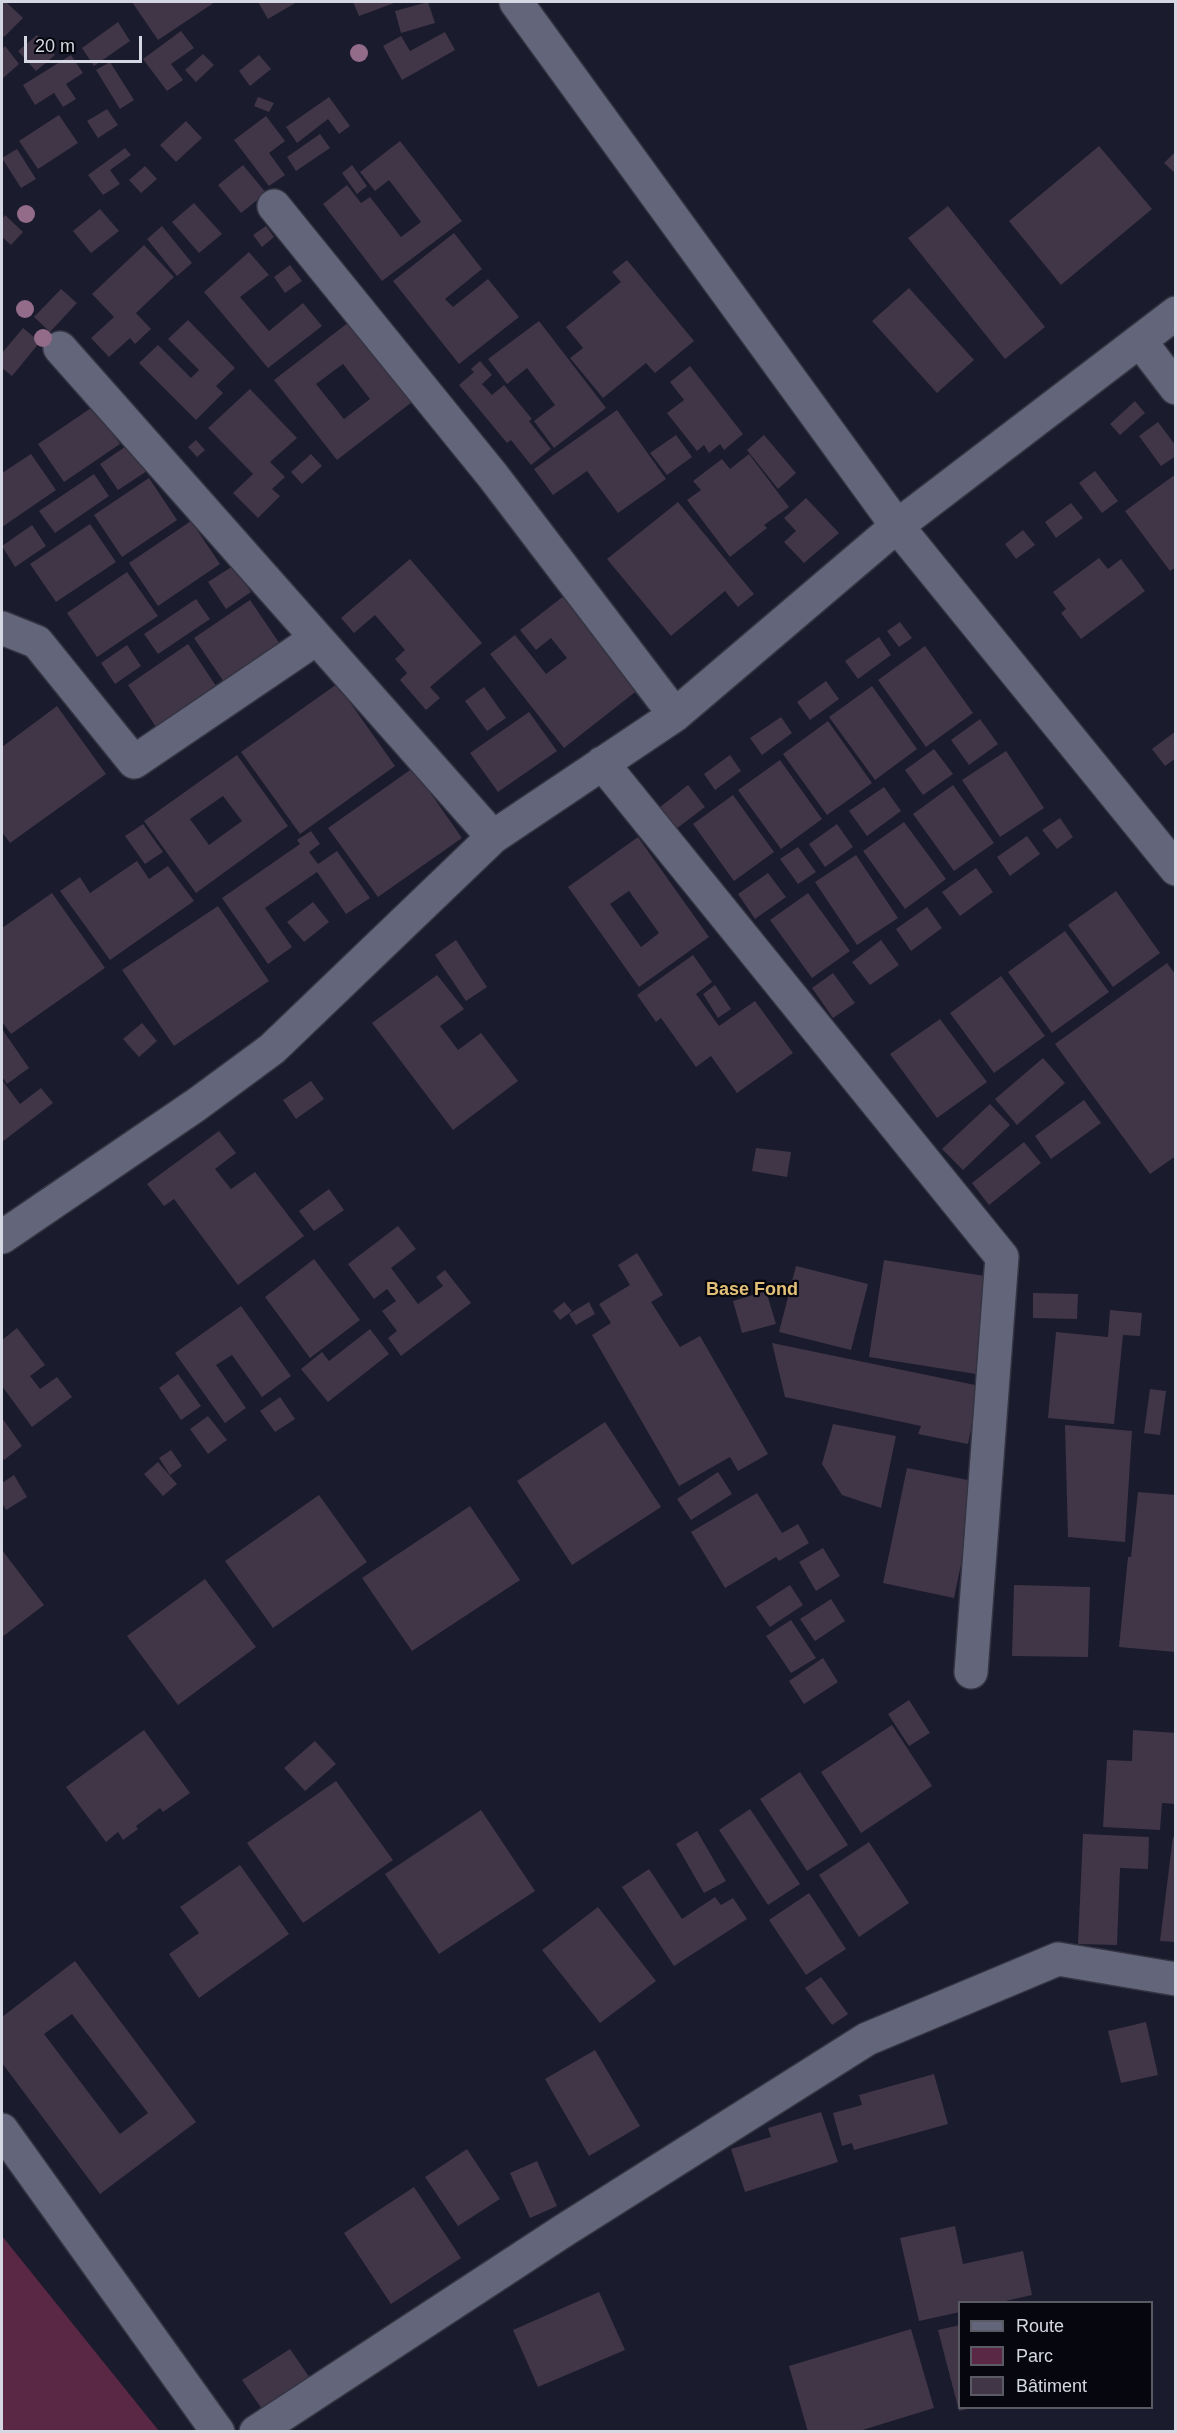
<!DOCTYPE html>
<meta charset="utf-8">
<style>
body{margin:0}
#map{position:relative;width:1177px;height:2433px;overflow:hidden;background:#1a1b2c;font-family:Arial,sans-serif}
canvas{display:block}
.frame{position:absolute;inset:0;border:3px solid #d5d7e3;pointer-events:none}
.legend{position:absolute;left:958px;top:2301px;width:195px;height:108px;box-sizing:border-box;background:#06070e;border:2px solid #595a63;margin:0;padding:8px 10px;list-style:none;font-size:18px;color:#d5d7e3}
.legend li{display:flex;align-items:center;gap:12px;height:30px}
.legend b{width:30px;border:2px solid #595a63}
.scale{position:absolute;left:24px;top:36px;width:118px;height:27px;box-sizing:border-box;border:3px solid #d5d7e3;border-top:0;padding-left:8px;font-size:18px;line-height:21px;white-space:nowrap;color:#d5d7e3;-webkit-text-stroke:4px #06070e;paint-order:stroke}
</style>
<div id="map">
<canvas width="1177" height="2433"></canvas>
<div class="frame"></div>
<ul class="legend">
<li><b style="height:8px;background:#63657a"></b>Route</li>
<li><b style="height:16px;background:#5a2745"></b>Parc</li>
<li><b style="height:16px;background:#413647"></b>Bâtiment</li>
</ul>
<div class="scale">20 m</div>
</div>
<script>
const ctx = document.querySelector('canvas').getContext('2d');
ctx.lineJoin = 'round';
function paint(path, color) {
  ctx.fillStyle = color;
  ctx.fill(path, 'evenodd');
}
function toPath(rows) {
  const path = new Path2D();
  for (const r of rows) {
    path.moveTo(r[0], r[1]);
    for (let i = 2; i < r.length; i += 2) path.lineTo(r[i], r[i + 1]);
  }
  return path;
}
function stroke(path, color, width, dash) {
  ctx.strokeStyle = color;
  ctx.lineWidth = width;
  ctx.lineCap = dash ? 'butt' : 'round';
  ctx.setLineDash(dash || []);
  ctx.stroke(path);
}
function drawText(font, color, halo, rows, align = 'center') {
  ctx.font = font + ' Arial,sans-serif';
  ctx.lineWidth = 4.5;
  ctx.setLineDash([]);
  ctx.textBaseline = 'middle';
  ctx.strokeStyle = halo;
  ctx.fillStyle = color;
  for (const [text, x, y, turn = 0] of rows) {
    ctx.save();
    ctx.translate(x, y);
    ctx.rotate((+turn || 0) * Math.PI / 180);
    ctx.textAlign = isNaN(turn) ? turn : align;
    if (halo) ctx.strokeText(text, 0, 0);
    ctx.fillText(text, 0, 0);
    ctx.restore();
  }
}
paint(toPath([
 [2,2236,159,2431,2,2431]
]), '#5a2745');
paint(toPath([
 [2,2,6,2,23,18,4,37,2,35],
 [132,2,215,2,158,40],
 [258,2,297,2,268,19],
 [353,2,397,2,359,16],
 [428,2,435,23,401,33,395,11],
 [118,22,130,41,94,66,82,48],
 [181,31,194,48,171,64,183,80,167,91,143,59],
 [445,32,455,50,402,80,383,46,401,36,410,51],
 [37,35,55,55,36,71,18,51],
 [5,46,19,64,2,79,2,49],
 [203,54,214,65,196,82,185,70],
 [71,55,83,73,66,84,76,99,63,107,54,93,35,105,23,85],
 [259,55,271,69,250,86,239,71],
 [110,62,134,100,120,109,96,70],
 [258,97,274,103,269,112,254,106],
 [329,97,350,126,339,134,328,119,297,143,286,127],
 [107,109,118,125,98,138,87,121],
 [59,115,78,143,38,169,19,141],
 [266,116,285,141,269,153,285,175,269,186,234,140],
 [186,121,202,138,176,162,160,145],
 [320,134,330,148,296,171,287,157],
 [400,141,462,221,382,281,323,204,347,185,361,203,370,197,401,237,421,222,389,180,375,191,360,172],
 [1099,146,1152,209,1061,285,1009,221],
 [125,148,131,155,110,170,120,184,103,195,88,175],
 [17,149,36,179,21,188,2,158],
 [1176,151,1176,174,1164,163],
 [243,165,266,193,241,213,218,185],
 [352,165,367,186,357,194,342,173],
 [145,166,157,179,141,193,129,180],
 [194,203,222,234,199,253,172,222],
 [948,206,1045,327,1005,359,908,238],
 [100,209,119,231,91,253,73,231],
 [5,215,23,232,11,245,2,237,2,219],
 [162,226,192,263,177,276,147,239],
 [266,226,274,237,262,247,253,235],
 [454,233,482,269,445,299,453,307,488,279,519,317,459,364,393,281],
 [144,245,174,277,136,313,151,329,135,344,130,338,109,357,91,338,114,317,92,294],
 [249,252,269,275,240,297,269,331,303,303,322,326,268,368,204,292],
 [627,260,694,341,655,373,646,363,603,398,570,358,583,348,566,327,621,282,612,272],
 [290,265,302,281,285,293,274,277],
 [909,288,974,360,937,393,872,321],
 [61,289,77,303,50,332,34,317],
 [188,320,235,368,216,386,223,393,196,420,139,363,158,345,191,378,199,370,168,339],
 [539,321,606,408,554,448,534,421,555,405,527,368,507,384,488,359],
 [349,322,412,402,337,460,274,380],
 [343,364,370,399,344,419,316,384],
 [23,328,40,342,12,376,2,368,2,353],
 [480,361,492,375,482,384,492,395,504,385,532,419,529,421,551,449,531,465,511,440,507,443,459,385,474,372,471,369],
 [690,366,743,434,724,450,720,444,709,453,704,445,697,451,667,413,684,400,670,382],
 [250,389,297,438,270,462,285,477,272,489,280,496,258,518,233,493,253,474,208,428],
 [1135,401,1145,413,1120,435,1110,424],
 [94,406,120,444,64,482,38,444],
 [617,410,666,479,618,513,587,471,553,495,534,469],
 [1158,422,1176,446,1176,456,1161,466,1139,436],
 [676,435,692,457,667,475,650,453],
 [764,435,796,473,778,489,747,450],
 [196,440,205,450,197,457,188,447],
 [132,442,150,469,118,490,100,464],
 [31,454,56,490,2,527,2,473],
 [311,454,322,466,302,484,291,472],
 [749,454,789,507,764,525,767,528,730,557,687,500,701,490,693,481,722,459,730,469],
 [1095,471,1118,501,1102,513,1079,483],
 [94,474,109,496,55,533,39,511],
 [1176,474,1176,567,1170,571,1125,511],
 [149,478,177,520,122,557,94,515],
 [806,498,839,533,804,563,784,542,796,531,784,518],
 [678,502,754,594,738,607,725,591,671,636,607,559],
 [1071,503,1083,518,1056,538,1045,522],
 [191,521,220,564,158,606,129,563],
 [90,524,116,562,56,602,30,564],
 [32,525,46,546,15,567,2,546],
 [1023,530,1035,545,1016,559,1005,544],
 [1099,558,1108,569,1121,559,1145,591,1081,639,1061,613,1066,609,1053,592],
 [410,559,482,643,430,687,440,698,426,710,400,680,407,673,395,659,405,650,375,615,354,633,341,618],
 [233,566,251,592,226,609,208,582],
 [127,572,158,616,97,657,67,613],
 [565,595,639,689,564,748,490,654,515,635,546,674,567,658,551,638,536,650,520,630],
 [196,599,210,619,158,654,144,634],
 [250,600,280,644,224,682,194,638],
 [900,622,912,638,899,647,887,631],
 [879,637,891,655,858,679,845,661],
 [188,644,220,692,160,733,128,685],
 [127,645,141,666,115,684,101,663],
 [925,646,973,713,926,747,878,680],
 [826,681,839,699,810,720,797,702],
 [337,684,395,766,300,834,241,752],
 [872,686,917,749,875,780,829,717],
 [484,687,506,718,487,731,465,701],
 [57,706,106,774,10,843,2,832,2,747],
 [529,712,557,751,498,792,470,753],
 [781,717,792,733,762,755,750,738],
 [980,719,998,744,969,765,951,740],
 [828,721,872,783,827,815,783,754],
 [1176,731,1176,758,1165,766,1152,749],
 [934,749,953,774,923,795,905,770],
 [1006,751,1044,808,1000,837,962,780],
 [237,755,288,826,196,893,144,821],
 [223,796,242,821,209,845,190,819],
 [730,755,741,771,715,790,704,774],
 [780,760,822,819,781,849,738,790],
 [413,768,462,838,378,897,328,828],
 [688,785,705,807,672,832,655,811],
 [953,785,994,843,954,871,913,814],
 [884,787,901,811,867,836,849,811],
 [733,795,774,852,734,881,693,824],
 [1060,818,1073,837,1057,849,1042,830],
 [904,822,946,879,905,909,863,851],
 [143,824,163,852,145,864,125,836],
 [837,824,853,847,825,867,809,844],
 [311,831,320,844,309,852,318,864,337,851,370,898,346,914,317,872,265,908,292,947,268,964,222,898,300,844,297,840],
 [1027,836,1040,854,1010,876,997,857],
 [638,837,709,937,639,987,568,887],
 [629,891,659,933,641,947,610,904],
 [798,847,816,872,798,884,780,859],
 [856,855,898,918,857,945,815,882],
 [137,861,149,879,168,866,194,901,110,960,60,891,80,877,90,893],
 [976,868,993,892,960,916,942,892],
 [768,873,786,897,755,919,738,894],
 [1116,891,1160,953,1113,987,1068,925],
 [52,893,105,968,11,1034,2,1022,2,928],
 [808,893,850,951,812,978,770,920],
 [313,902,329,922,304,942,287,922],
 [218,906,269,981,174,1046,122,970],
 [927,907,942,928,911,951,896,929],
 [1065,931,1109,992,1052,1033,1008,972],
 [456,940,487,987,466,1001,435,955],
 [881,940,899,965,870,985,852,962],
 [693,955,712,982,696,994,719,1026,755,1001,793,1053,737,1093,711,1056,696,1067,661,1018,656,1022,637,995],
 [1167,963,1176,975,1176,1156,1150,1174,1055,1044],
 [833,973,855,1003,833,1018,812,988],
 [437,975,464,1009,440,1026,458,1050,481,1033,518,1081,453,1130,372,1023],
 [1001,976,1045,1036,994,1073,950,1013],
 [715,985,731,1009,718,1018,703,994],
 [940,1019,987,1082,937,1118,890,1054],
 [142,1023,157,1041,139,1057,123,1039],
 [2,1029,29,1068,7,1084,2,1077],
 [1043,1058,1065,1083,1017,1125,995,1099],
 [2,1080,20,1104,41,1088,53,1103,2,1142],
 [311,1081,324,1099,296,1119,283,1100],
 [1084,1100,1101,1123,1051,1159,1035,1136],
 [990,1104,1010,1125,963,1170,942,1149],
 [219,1131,236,1153,215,1169,231,1189,255,1172,304,1236,238,1285,174,1199,164,1206,147,1184],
 [1024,1142,1041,1163,989,1205,972,1183],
 [756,1148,791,1152,787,1177,752,1171],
 [329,1189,344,1210,314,1231,299,1211],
 [398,1226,416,1249,391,1268,418,1304,443,1286,436,1277,445,1270,471,1303,401,1356,388,1338,397,1331,382,1311,396,1301,387,1289,374,1299,348,1264],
 [637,1253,663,1295,651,1302,680,1347,700,1336,768,1454,738,1471,730,1457,679,1486,592,1335,611,1323,599,1304,630,1285,618,1265],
 [314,1259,360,1320,310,1358,265,1297],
 [884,1260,991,1277,976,1374,869,1357],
 [796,1266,868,1284,851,1350,779,1332],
 [766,1291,776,1324,742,1333,733,1301],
 [1033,1293,1078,1294,1077,1319,1033,1318],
 [564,1302,572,1311,560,1320,553,1311],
 [589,1302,595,1314,576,1325,569,1314],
 [241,1306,291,1376,262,1397,232,1355,216,1365,246,1408,225,1423,175,1353],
 [1110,1310,1142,1313,1140,1336,1123,1335,1114,1424,1048,1418,1056,1332,1108,1337],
 [17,1328,45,1365,30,1376,40,1389,57,1377,72,1397,32,1427,2,1386,2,1340],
 [370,1329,389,1354,328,1402,301,1369,322,1352,329,1361],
 [772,1343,980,1386,968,1444,918,1434,921,1426,785,1397],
 [178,1374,201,1406,181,1420,159,1388],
 [1150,1389,1166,1391,1160,1435,1144,1433],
 [280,1397,295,1419,275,1432,260,1411],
 [208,1416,227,1440,208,1454,190,1429],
 [2,1418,22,1446,4,1460,2,1456],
 [605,1422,661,1507,572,1565,517,1481],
 [833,1424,896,1436,881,1508,842,1495,822,1464],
 [1065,1425,1132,1431,1125,1542,1068,1537],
 [171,1450,182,1466,170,1475,159,1458],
 [158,1462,177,1484,163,1496,144,1474],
 [907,1468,978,1482,954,1598,883,1583],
 [718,1472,732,1494,691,1520,677,1499],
 [14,1475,27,1497,6,1510,2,1503,2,1483],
 [1138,1492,1176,1495,1176,1652,1119,1647,1128,1557,1131,1557],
 [757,1493,782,1533,798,1524,809,1543,779,1561,776,1557,725,1588,691,1532],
 [319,1495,367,1562,273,1628,225,1561],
 [470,1506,520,1580,412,1651,362,1578],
 [823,1548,840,1576,816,1591,799,1562],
 [2,1550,44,1605,2,1637],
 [205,1579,256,1647,178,1705,127,1636],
 [790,1585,803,1605,770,1627,756,1607],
 [1014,1585,1090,1587,1088,1657,1012,1656],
 [831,1599,845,1621,815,1641,800,1619],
 [791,1620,816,1658,791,1673,766,1636],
 [823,1658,838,1682,804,1704,789,1681],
 [909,1700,930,1733,909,1746,888,1714],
 [892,1725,932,1786,861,1833,821,1772],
 [144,1730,190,1793,163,1812,160,1808,136,1826,138,1829,123,1840,118,1832,106,1842,66,1787],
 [1133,1730,1176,1733,1176,1804,1162,1803,1160,1830,1103,1827,1107,1760,1132,1761],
 [315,1741,336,1764,305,1791,284,1768],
 [800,1772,848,1845,807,1871,760,1799],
 [336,1781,393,1860,303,1923,247,1843],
 [750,1809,800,1884,768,1905,719,1830],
 [481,1810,535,1891,439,1954,385,1874],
 [697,1831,726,1881,704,1893,676,1844],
 [1083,1834,1149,1837,1148,1869,1120,1868,1117,1945,1078,1944],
 [1173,1837,1176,1837,1176,1942,1160,1941],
 [869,1842,909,1903,859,1937,819,1875],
 [240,1865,289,1934,199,1998,169,1954,199,1933,180,1907],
 [649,1869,682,1919,715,1897,721,1905,733,1898,747,1919,674,1966,622,1887],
 [809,1893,846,1949,806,1975,769,1920],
 [598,1907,656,1981,600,2023,542,1950],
 [75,1961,196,2122,100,2194,2,2063,2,2017],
 [72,2014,148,2113,120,2134,44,2034],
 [821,1977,848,2014,832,2025,805,1988],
 [1146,2022,1158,2075,1121,2083,1108,2031],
 [595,2050,640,2126,589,2156,545,2079],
 [934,2074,948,2124,854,2150,852,2143,842,2146,833,2113,862,2105,859,2095],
 [821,2112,838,2162,745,2192,731,2149,771,2137,768,2128],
 [467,2149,500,2199,458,2226,425,2177],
 [537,2161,557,2206,530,2218,510,2173],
 [414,2187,461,2258,391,2304,344,2233],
 [955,2226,963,2264,1023,2251,1032,2295,1001,2302,960,2302,960,2312,919,2321,900,2238],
 [599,2292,625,2350,538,2387,513,2330],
 [960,2325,960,2408,971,2408,959,2411,938,2330],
 [911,2329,934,2408,856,2432,808,2432,789,2366],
 [290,2349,312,2381,264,2412,242,2380]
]), '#413647');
const minor = toPath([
 [516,2,897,526,1176,869],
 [274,206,493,476,675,715],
 [1140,341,1176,388],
 [60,348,493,837],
 [2,628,37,642,134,762,317,638],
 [602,763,1002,1257,971,1672],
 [2,1237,196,1105,272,1049,493,837,675,715,897,526,1176,313],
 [2,2130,218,2432],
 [256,2432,563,2231,867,2039,1058,1959,1176,1979]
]);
stroke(minor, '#343442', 36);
stroke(minor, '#63657a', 33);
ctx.fillStyle = '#936c89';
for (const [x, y] of [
 [359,53],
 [26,214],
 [25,309],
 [43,338]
]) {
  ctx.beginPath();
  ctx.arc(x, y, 9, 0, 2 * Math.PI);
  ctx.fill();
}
drawText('bold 18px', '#e3c077', '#06070e', [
 ["Base Fond",752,1290]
]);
</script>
